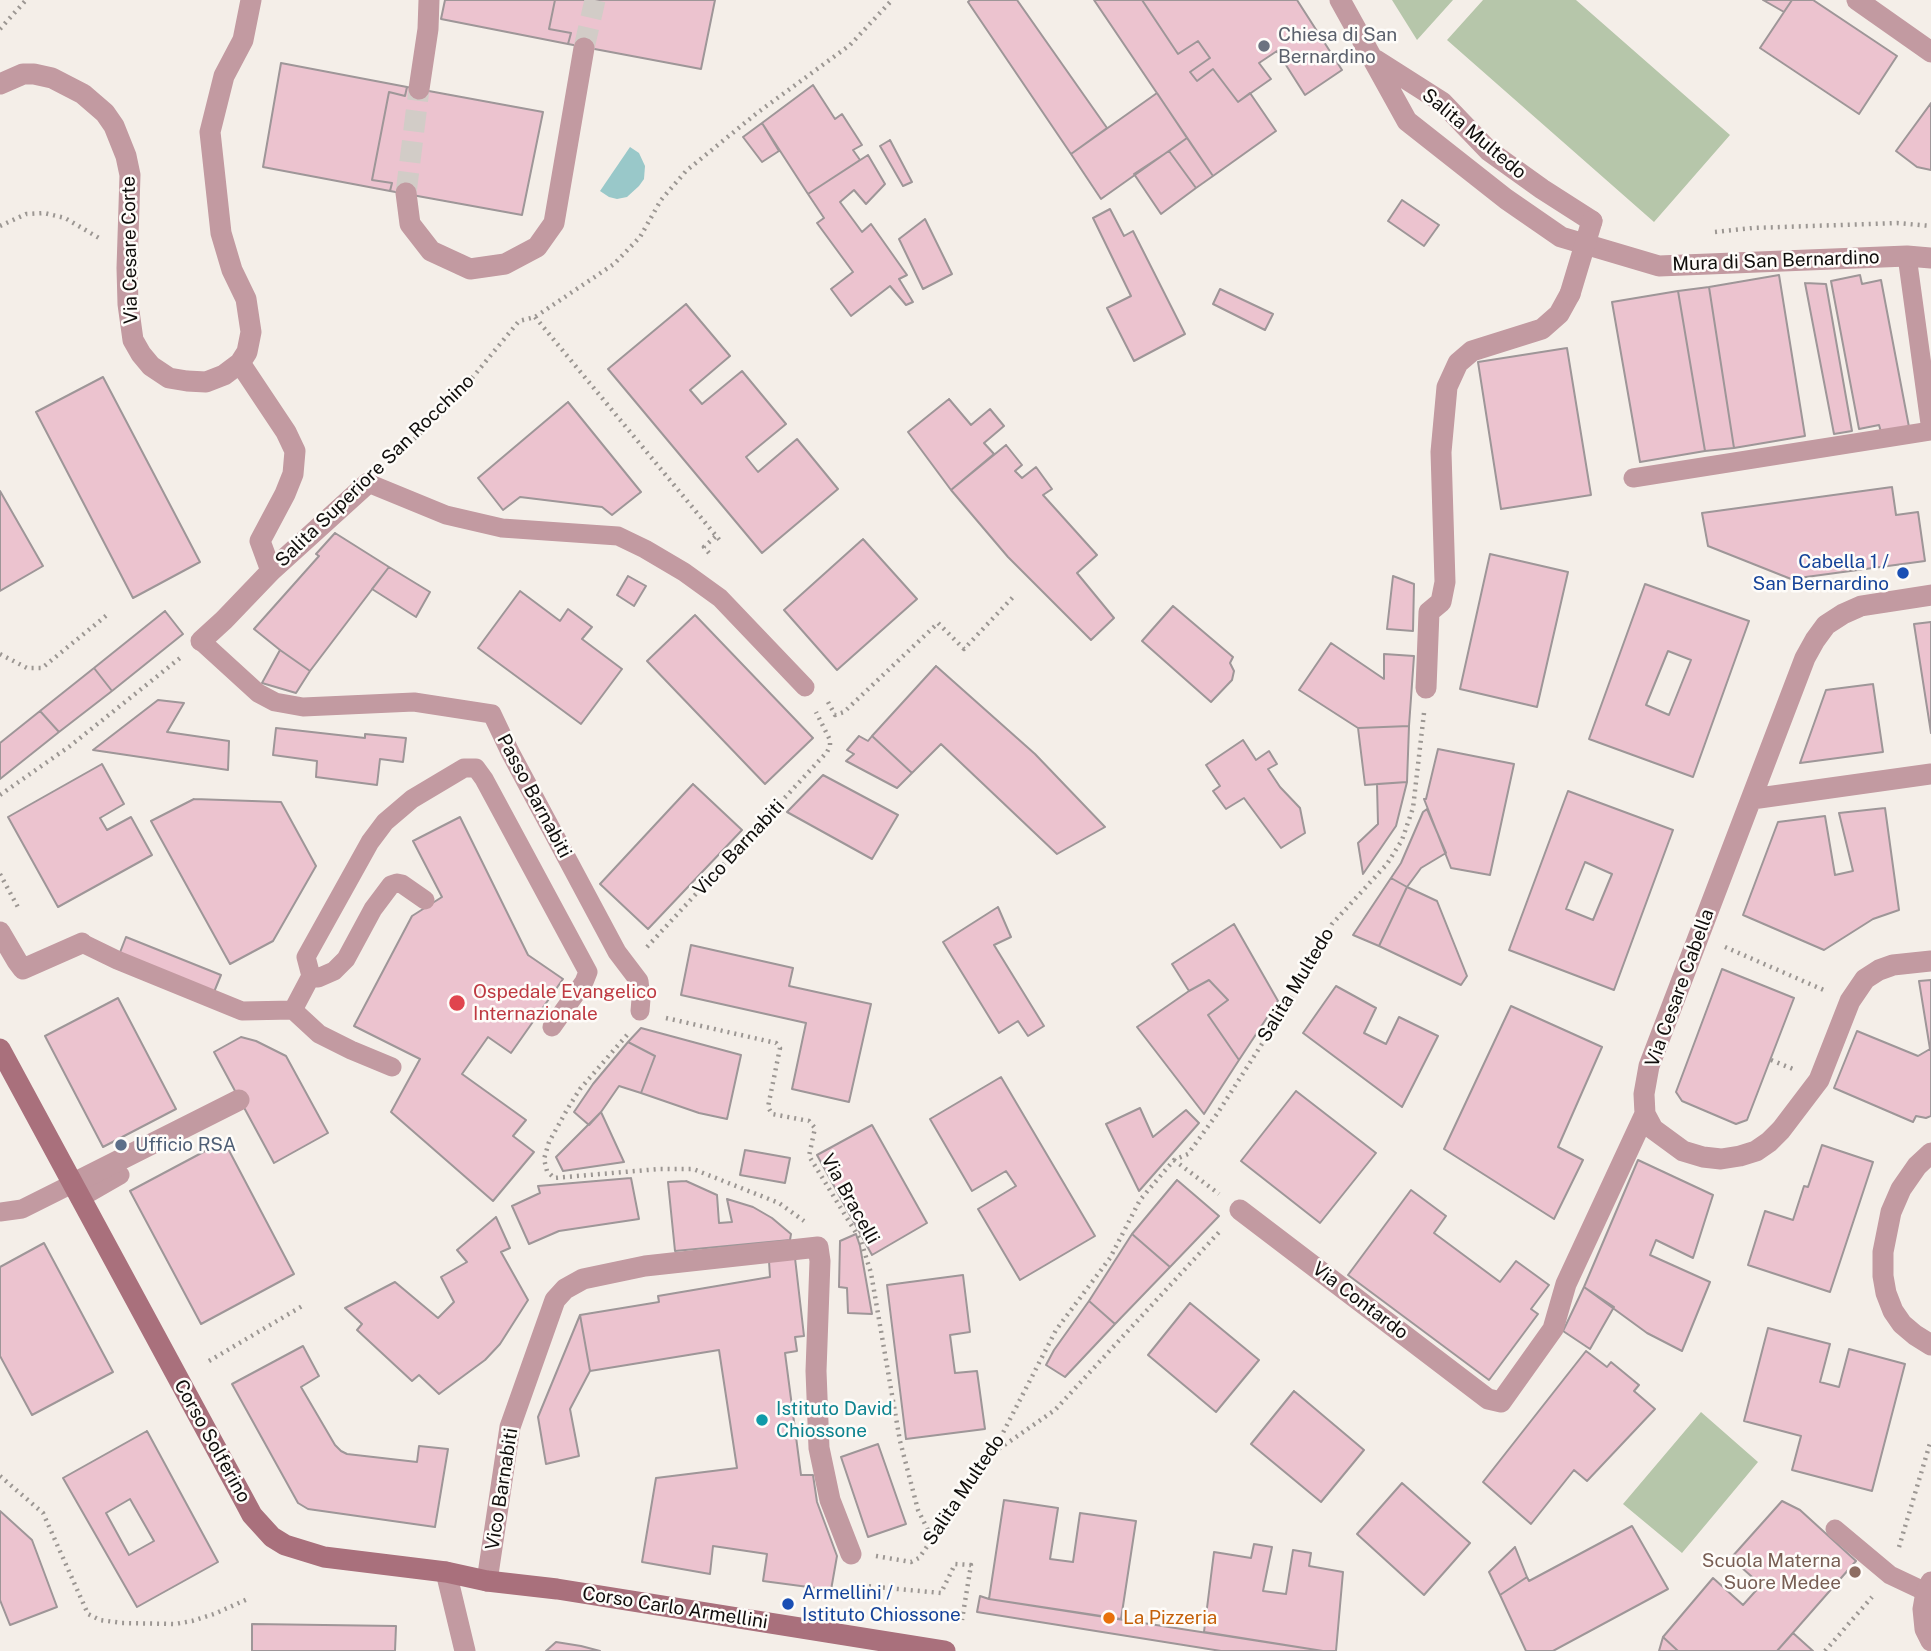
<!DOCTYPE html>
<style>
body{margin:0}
canvas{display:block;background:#f4eee8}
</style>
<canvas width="1931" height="1651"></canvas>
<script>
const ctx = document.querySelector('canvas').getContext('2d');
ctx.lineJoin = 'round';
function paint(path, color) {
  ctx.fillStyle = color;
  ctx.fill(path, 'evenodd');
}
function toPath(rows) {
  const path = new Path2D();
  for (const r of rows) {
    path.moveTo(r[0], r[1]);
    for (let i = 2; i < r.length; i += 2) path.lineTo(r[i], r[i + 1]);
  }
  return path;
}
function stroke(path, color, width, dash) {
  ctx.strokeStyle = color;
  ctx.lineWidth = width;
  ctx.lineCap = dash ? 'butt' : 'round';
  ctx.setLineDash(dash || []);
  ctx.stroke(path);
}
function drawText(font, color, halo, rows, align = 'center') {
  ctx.font = font + ' "Public Sans",sans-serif';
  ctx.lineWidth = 5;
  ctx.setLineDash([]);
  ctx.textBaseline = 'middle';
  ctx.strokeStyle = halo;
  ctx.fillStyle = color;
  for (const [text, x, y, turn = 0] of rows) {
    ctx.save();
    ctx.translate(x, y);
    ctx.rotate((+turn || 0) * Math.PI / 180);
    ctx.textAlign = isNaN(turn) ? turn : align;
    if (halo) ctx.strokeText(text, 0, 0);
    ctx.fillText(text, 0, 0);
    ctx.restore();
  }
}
paint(toPath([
 [1392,0,1453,0,1417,40],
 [1483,0,1576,0,1730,135,1654,222,1447,40],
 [1701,1412,1758,1462,1682,1553,1623,1504]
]), '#b6c6aa');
paint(toPath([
 [630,147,639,153,645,166,644,179,639,186,627,197,617,199,609,197,600,191]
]), '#99c8c9');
const building = toPath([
 [445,0,555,0,549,29,571,33,568,44,441,19,445,0],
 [555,0,715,0,701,69,568,44,571,33,549,29,555,0],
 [970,0,1017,0,1107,128,1071,154,968,2,970,0],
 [1094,0,1142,0,1178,54,1198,41,1210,58,1190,72,1197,81,1213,69,1238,102,1250,93,1276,131,1213,176,1094,0],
 [1142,0,1297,0,1342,70,1305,95,1277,51,1259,63,1271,79,1238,102,1213,69,1197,81,1190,72,1210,58,1198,41,1178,54,1142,0],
 [1763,0,1792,0,1784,12,1763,0],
 [1792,0,1813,0,1897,56,1859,114,1760,48,1792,0],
 [281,63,407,87,405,96,389,92,372,180,392,183,390,191,263,167,281,63],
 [813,85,835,119,842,114,862,145,853,150,860,160,808,194,762,123,813,85],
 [407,87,543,112,522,215,390,191,392,183,372,180,389,92,405,96,407,87],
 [1157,93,1187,138,1101,199,1071,154,1157,93],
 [1931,103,1931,170,1917,167,1896,151,1931,103],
 [762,123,779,151,762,162,743,137,762,123],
 [1187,138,1213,176,1196,188,1169,151,1187,138],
 [890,140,912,182,903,186,880,146,890,140],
 [1169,151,1196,188,1161,214,1134,174,1169,151],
 [868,155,885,184,866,204,854,190,840,202,862,232,871,224,907,275,899,279,913,302,906,305,890,286,851,316,831,289,853,272,817,223,824,218,808,194,868,155],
 [1402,200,1439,225,1424,246,1388,221,1402,200],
 [1110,209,1124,236,1133,231,1185,334,1134,361,1107,308,1131,296,1093,218,1110,209],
 [925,219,952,274,923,289,899,239,925,219],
 [1779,275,1805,436,1734,448,1709,287,1779,275],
 [1860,275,1862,284,1881,280,1909,427,1881,432,1879,425,1859,429,1831,281,1860,275],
 [1805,283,1826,284,1852,431,1834,434,1805,283],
 [1709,287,1734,448,1705,451,1678,291,1709,287],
 [1220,289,1273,314,1265,330,1213,304,1220,289],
 [1678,291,1705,451,1640,462,1612,302,1678,291],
 [686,304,730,356,690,390,702,404,742,371,786,424,746,457,758,472,797,439,838,489,762,553,608,369,686,304],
 [1567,348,1591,495,1501,509,1478,362,1567,348],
 [103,377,200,562,133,598,36,412,103,377],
 [949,399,971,425,990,409,1004,426,984,443,994,454,951,490,908,432,949,399],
 [568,402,641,492,612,515,602,507,520,497,503,510,478,478,568,402],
 [1006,445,1022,465,1015,471,1022,478,1036,467,1052,489,1043,495,1097,555,1077,573,1114,618,1091,640,1008,557,951,490,1006,445],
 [1892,487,1896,515,1918,512,1925,561,1791,579,1708,546,1702,513,1892,487],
 [0,491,43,566,0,591,0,491],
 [335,533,389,567,310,671,280,650,254,629,319,556,316,554,335,533],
 [863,539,917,599,837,670,784,610,863,539],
 [1490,554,1568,572,1537,707,1460,689,1490,554],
 [389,567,430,592,416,617,372,589,389,567],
 [628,576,646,586,634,606,617,595,628,576],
 [1393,576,1414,584,1413,631,1387,629,1393,576],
 [1645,584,1749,621,1693,777,1589,739,1645,584],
 [1668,651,1691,660,1669,715,1646,705,1668,651],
 [520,591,560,621,568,609,592,627,582,639,622,669,581,724,478,648,520,591],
 [1173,606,1233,657,1230,663,1234,671,1232,680,1211,702,1142,641,1173,606],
 [165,611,183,634,112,691,94,668,165,611],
 [695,615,813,738,765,784,647,661,695,615],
 [1931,622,1931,733,1914,624,1931,622],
 [1331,643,1384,679,1384,654,1414,656,1409,726,1358,728,1299,690,1331,643],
 [280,650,310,671,296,693,262,683,280,650],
 [936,666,1035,754,1105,827,1057,854,941,744,912,773,872,736,936,666],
 [94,668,112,691,59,732,40,711,94,668],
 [1873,684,1883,752,1800,763,1826,690,1873,684],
 [158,700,184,703,167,732,229,741,228,770,93,750,158,700],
 [40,711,59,732,0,779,0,743,40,711],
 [1409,726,1407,782,1365,785,1358,728,1409,726],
 [276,728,365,738,365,734,406,738,403,762,380,759,377,785,316,777,317,761,273,755,276,728],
 [859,736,868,741,872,736,912,773,897,788,846,761,854,754,847,750,859,736],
 [1243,740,1256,760,1269,751,1277,764,1268,769,1280,787,1300,808,1305,833,1281,848,1244,798,1226,809,1213,791,1220,786,1206,765,1243,740],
 [1438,749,1514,764,1490,875,1451,868,1424,799,1426,799,1438,749],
 [102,764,124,804,100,818,107,830,131,817,152,855,58,907,8,817,102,764],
 [823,775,898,815,872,859,787,812,823,775],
 [1407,782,1396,826,1363,874,1358,843,1378,824,1377,784,1407,782],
 [693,784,742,830,648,929,600,884,693,784],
 [1568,791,1673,830,1614,990,1509,950,1568,791],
 [1585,862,1612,874,1593,920,1566,909,1585,862],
 [194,799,281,802,316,866,273,941,230,964,151,821,194,799],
 [1885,808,1899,910,1873,919,1824,950,1743,915,1778,822,1825,816,1835,875,1853,871,1839,813,1885,808],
 [1427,809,1446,853,1421,868,1407,887,1391,878,1401,863,1423,812,1427,809],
 [460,817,528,955,563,979,511,1053,488,1037,462,1074,526,1120,513,1136,534,1152,493,1201,391,1112,420,1059,354,1026,412,916,442,897,413,841,460,817],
 [1391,878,1407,887,1379,946,1353,935,1391,878],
 [1407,887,1437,901,1467,976,1461,985,1379,946,1407,887],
 [998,907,1011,937,994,945,1044,1026,1028,1036,1018,1021,999,1033,943,942,998,907],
 [1234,924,1278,1001,1239,1060,1208,1015,1228,1000,1209,980,1189,991,1172,964,1234,924],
 [126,937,221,975,214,992,119,955,126,937],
 [691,945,793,968,789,986,871,1004,849,1102,792,1089,806,1023,681,995,691,945],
 [1722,969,1794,998,1747,1120,1736,1124,1682,1101,1676,1092,1722,969],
 [1209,980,1228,1000,1208,1015,1239,1060,1204,1114,1137,1027,1189,991,1209,980],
 [1931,980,1931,1116,1926,1118,1916,1116,1913,1122,1834,1088,1857,1031,1918,1056,1930,1049,1919,981,1931,980],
 [1336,986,1376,1008,1364,1033,1386,1044,1399,1017,1438,1036,1402,1107,1303,1033,1336,986],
 [118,998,176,1109,103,1147,45,1036,118,998],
 [1511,1006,1602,1047,1558,1147,1583,1160,1554,1219,1444,1149,1511,1006],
 [641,1028,741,1055,727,1119,699,1113,641,1093,655,1056,628,1042,641,1028],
 [241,1037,256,1041,286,1056,328,1133,274,1163,214,1052,241,1037],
 [628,1042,655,1056,641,1093,619,1086,601,1112,589,1125,574,1112,593,1084,628,1042],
 [1001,1077,1095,1236,1020,1280,978,1209,1016,1186,1006,1171,972,1191,930,1119,1001,1077],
 [1296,1091,1376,1153,1320,1223,1241,1161,1296,1091],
 [1140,1108,1153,1137,1186,1110,1199,1123,1139,1191,1106,1124,1140,1108],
 [601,1112,624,1162,563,1171,556,1157,601,1112],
 [872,1125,927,1223,872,1255,817,1155,872,1125],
 [224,1141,294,1274,201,1324,130,1191,224,1141],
 [1822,1145,1873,1162,1830,1292,1748,1265,1765,1211,1793,1220,1804,1186,1808,1187,1822,1145],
 [745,1150,790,1158,785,1183,740,1175,745,1150],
 [1638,1160,1713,1195,1693,1258,1656,1240,1650,1255,1710,1282,1682,1351,1647,1333,1584,1287,1638,1160],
 [631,1178,639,1219,559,1231,529,1244,512,1206,540,1193,538,1186,631,1178],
 [1177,1180,1219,1216,1170,1267,1132,1234,1177,1180],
 [686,1181,717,1195,719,1223,732,1222,727,1199,753,1207,772,1218,791,1234,790,1240,675,1251,668,1182,686,1181],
 [1411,1190,1446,1216,1434,1233,1500,1282,1516,1261,1549,1285,1531,1309,1538,1314,1489,1380,1348,1275,1411,1190],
 [496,1217,510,1248,501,1252,528,1300,500,1344,485,1360,439,1394,419,1375,412,1381,357,1330,362,1324,345,1308,395,1282,438,1318,454,1302,441,1277,467,1262,457,1250,496,1217],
 [856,1234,860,1246,872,1314,848,1313,847,1288,839,1287,840,1241,856,1234],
 [1132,1234,1170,1267,1115,1324,1089,1301,1132,1234],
 [44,1243,113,1372,32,1415,0,1356,0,1267,44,1243],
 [795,1258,804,1336,795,1337,797,1351,785,1353,801,1475,813,1475,817,1502,837,1556,831,1590,763,1581,767,1554,713,1546,710,1574,642,1562,656,1478,737,1468,719,1350,590,1371,580,1315,659,1302,658,1296,770,1277,769,1261,795,1258],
 [963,1275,970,1332,950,1335,955,1373,977,1371,985,1429,906,1439,887,1285,963,1275],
 [1584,1287,1614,1307,1590,1349,1563,1331,1584,1287],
 [1089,1301,1115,1324,1065,1377,1046,1365,1054,1350,1089,1301],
 [1190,1303,1259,1360,1216,1412,1148,1355,1190,1303],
 [580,1315,590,1371,570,1409,579,1456,546,1464,538,1417,580,1315],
 [1768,1328,1830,1344,1820,1382,1839,1387,1849,1349,1905,1364,1872,1491,1792,1470,1801,1436,1744,1421,1768,1328],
 [303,1346,319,1376,301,1387,335,1445,341,1451,347,1454,417,1462,419,1446,448,1449,435,1527,308,1509,298,1503,232,1384,303,1346],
 [1586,1351,1607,1367,1611,1362,1639,1385,1634,1391,1655,1409,1587,1481,1574,1470,1531,1524,1483,1482,1586,1351],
 [1294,1391,1364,1450,1321,1502,1251,1444,1294,1391],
 [147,1431,218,1562,137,1607,63,1478,147,1431],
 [130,1499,154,1541,129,1555,106,1513,130,1499],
 [878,1444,906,1524,868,1537,841,1457,878,1444],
 [1402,1483,1470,1543,1424,1595,1357,1534,1402,1483],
 [1004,1500,1058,1508,1050,1559,1073,1562,1080,1513,1136,1521,1121,1619,989,1599,1004,1500],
 [1782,1501,1800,1510,1856,1561,1777,1651,1678,1651,1663,1637,1713,1578,1743,1605,1761,1585,1731,1558,1782,1501],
 [0,1511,32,1540,57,1607,10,1625,0,1600,0,1511],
 [1632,1526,1668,1589,1553,1651,1526,1651,1500,1595,1527,1577,1529,1581,1632,1526],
 [1254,1544,1272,1547,1263,1591,1286,1594,1293,1550,1311,1553,1309,1566,1343,1572,1336,1651,1323,1651,1204,1632,1214,1552,1251,1558,1254,1544],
 [1515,1547,1527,1577,1500,1595,1489,1572,1515,1547],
 [980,1596,989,1599,1323,1651,1221,1651,977,1612,980,1596],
 [252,1624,396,1626,395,1651,252,1651,252,1624],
 [1793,1633,1813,1651,1777,1651,1793,1633],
 [1663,1637,1678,1651,1659,1651,1663,1637],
 [556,1642,581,1646,600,1651,546,1651,556,1642]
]);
paint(building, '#ecc3cf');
stroke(building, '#9e9698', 2);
stroke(toPath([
 [584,48,595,0],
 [406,193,419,89]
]), '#d2ccc7', 21, [21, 10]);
stroke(toPath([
 [0,29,26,0],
 [0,226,26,214,44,213,65,218,99,238],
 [1715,232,1753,228,1897,223,1931,226],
 [535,317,722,543],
 [389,463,449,406,519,321,535,317,614,264,640,237,661,200,686,171,757,113,850,45,892,0],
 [709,553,704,547,716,536],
 [0,654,27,668,42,668,107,615],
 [828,702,835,715,844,712,938,623,964,649,1013,597],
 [0,795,70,746,180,658],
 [0,874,20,911],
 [647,947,827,752,830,746,830,740,816,712],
 [1725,947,1826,991],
 [666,1018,776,1043,780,1048,768,1107,772,1114,809,1121,815,1128,809,1156,861,1241,871,1273,900,1441,918,1510,932,1538],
 [627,1035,580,1089,568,1108,549,1142,544,1159,547,1171,554,1178,659,1169,693,1169,779,1203,804,1221],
 [1771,1060,1793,1069],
 [1174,1160,1219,1194],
 [209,1361,304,1305],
 [993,1453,1055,1410,1221,1230],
 [0,1476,43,1513,88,1614,100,1620,122,1623,175,1624,192,1621,214,1614,250,1598],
 [1899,1547,1931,1440],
 [876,1556,911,1562,919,1558,992,1454,1056,1330,1110,1258,1140,1200,1174,1160,1188,1154,1217,1114,1310,969,1332,924,1387,864,1402,840,1413,808,1424,713],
 [855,1585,941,1593,955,1564,971,1565,962,1620],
 [1825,1651,1872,1597]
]), '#9c9793', 4.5, [2, 5]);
stroke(toPath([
 [1633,478,1931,431,1907,256],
 [368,483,446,515,502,528,618,536,645,549,684,572,720,598,805,687],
 [201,641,258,693,275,702,303,707,414,702,492,714,510,752,617,952,639,981,641,999,640,1011],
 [82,943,117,960,242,1011,293,1010,319,1034,351,1050,392,1067],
 [311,976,318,978,334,971,346,959,373,909,391,885,397,883,402,884,425,900],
 [293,1010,311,976,306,957,370,842,385,822,412,799,464,768,476,768,484,779,588,972,584,982,552,1027],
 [80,1198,120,1175],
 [0,1212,22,1209,72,1184],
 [1835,1529,1890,1575,1926,1592]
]), '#c29aa1', 19);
stroke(toPath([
 [1340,0,1407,121,1506,199,1561,237,1659,266,1907,256,1931,258],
 [1857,0,1931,52],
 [1376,60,1442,102,1489,151,1542,189,1592,221],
 [0,84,23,74,34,74,52,78,83,94,105,113,114,126,126,156,130,175,127,268,128,304,133,340,141,354,151,366,169,378,187,381,206,382,224,375,240,363,247,352,251,332,246,299,232,270,221,233,210,132,224,76,243,40,251,0],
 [419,89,428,29,429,0],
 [406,193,410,224,431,251,470,269,505,264,537,247,554,223,584,48],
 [240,363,286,432,295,451,293,474,285,494,260,541,271,571],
 [1931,595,1861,606,1843,614,1826,625,1815,640,1805,658,1649,1066,1644,1094,1645,1114,1653,1129,1683,1151,1703,1157,1721,1159,1740,1156,1756,1151,1769,1142,1781,1130,1819,1080,1850,1001,1865,979,1879,970,1893,965,1931,961],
 [201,641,224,620,271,571,368,483],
 [1426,688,1429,612,1441,602,1445,582,1441,452,1447,387,1458,363,1472,351,1542,329,1559,314,1570,294],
 [1752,799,1931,774],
 [0,932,17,961,23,969,82,943],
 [1931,1153,1917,1166,1901,1189,1891,1212,1883,1252,1883,1276,1886,1293,1893,1311,1902,1324,1915,1335,1931,1345],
 [72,1184,239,1100],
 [1240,1210,1488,1399,1501,1402,1553,1329,1566,1284,1645,1114],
 [446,1572,465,1651],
 [487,1581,510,1427,555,1300,565,1289,583,1279,645,1266,818,1247,820,1261,816,1371,819,1448,830,1500,851,1554],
 [1931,1582,1926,1592,1923,1609,1925,1629,1931,1641]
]), '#c29aa1', 21);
stroke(toPath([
 [0,1049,244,1500,252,1515,272,1537,285,1545,324,1557,446,1572,487,1581,557,1589,945,1651]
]), '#a9707c', 21);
stroke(toPath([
 [1570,294,1592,221]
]), '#c29aa1', 21);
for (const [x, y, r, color] of [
 [1264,46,7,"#6b7280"],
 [1903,573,7,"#1a4fb4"],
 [457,1003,9,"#e0444e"],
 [121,1145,7,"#5c6f8a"],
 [762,1420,7,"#0f9aa8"],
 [1855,1572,7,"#8d6e63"],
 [788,1604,7,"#1a4fb4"],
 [1109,1618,7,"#e8710a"]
]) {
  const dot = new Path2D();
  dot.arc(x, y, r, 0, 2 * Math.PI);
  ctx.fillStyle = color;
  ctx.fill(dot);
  stroke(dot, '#fefcf9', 2.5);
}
drawText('19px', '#5b616d', '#fefcf9', [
 ["Chiesa di San",1278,35],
 ["Bernardino",1278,57]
], 'left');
drawText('19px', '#0f0d0b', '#fefcf9', [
 ["Salita Multedo",1474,134,40],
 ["Via Cesare Corte",130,250,-91],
 ["Mura di San Bernardino",1776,261,-2],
 ["Salita Superiore San Rocchino",375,471,-44],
 ["Passo Barnabiti",534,796,62],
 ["Vico Barnabiti",739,848,-47],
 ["Salita Multedo",1296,985,-59],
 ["Via Cesare Cabella",1680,988,-70],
 ["Via Bracelli",850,1199,61],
 ["Via Contardo",1360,1301,37],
 ["Corso Solferino",212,1441,61],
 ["Vico Barnabiti",502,1489,-81],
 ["Salita Multedo",964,1490,-56],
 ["Corso Carlo Armellini",675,1608,9]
]);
drawText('19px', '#164399', '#fefcf9', [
 ["Cabella 1 /",1889,562],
 ["San Bernardino",1889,584],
 ["Armellini /",802,1593,"left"],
 ["Istituto Chiossone",802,1615,"left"]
], 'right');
drawText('19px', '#be3a42', '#fefcf9', [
 ["Ospedale Evangelico",473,992],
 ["Internazionale",473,1014]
], 'left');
drawText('19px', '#4e5e75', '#fefcf9', [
 ["Ufficio RSA",135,1145]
], 'left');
drawText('19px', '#0d838f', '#fefcf9', [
 ["Istituto David",776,1409],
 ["Chiossone",776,1431]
], 'left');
drawText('19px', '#785e54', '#fefcf9', [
 ["Scuola Materna",1841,1561],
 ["Suore Medee",1841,1583]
], 'right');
drawText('19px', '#c56008', '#fefcf9', [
 ["La Pizzeria",1123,1618]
], 'left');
</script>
